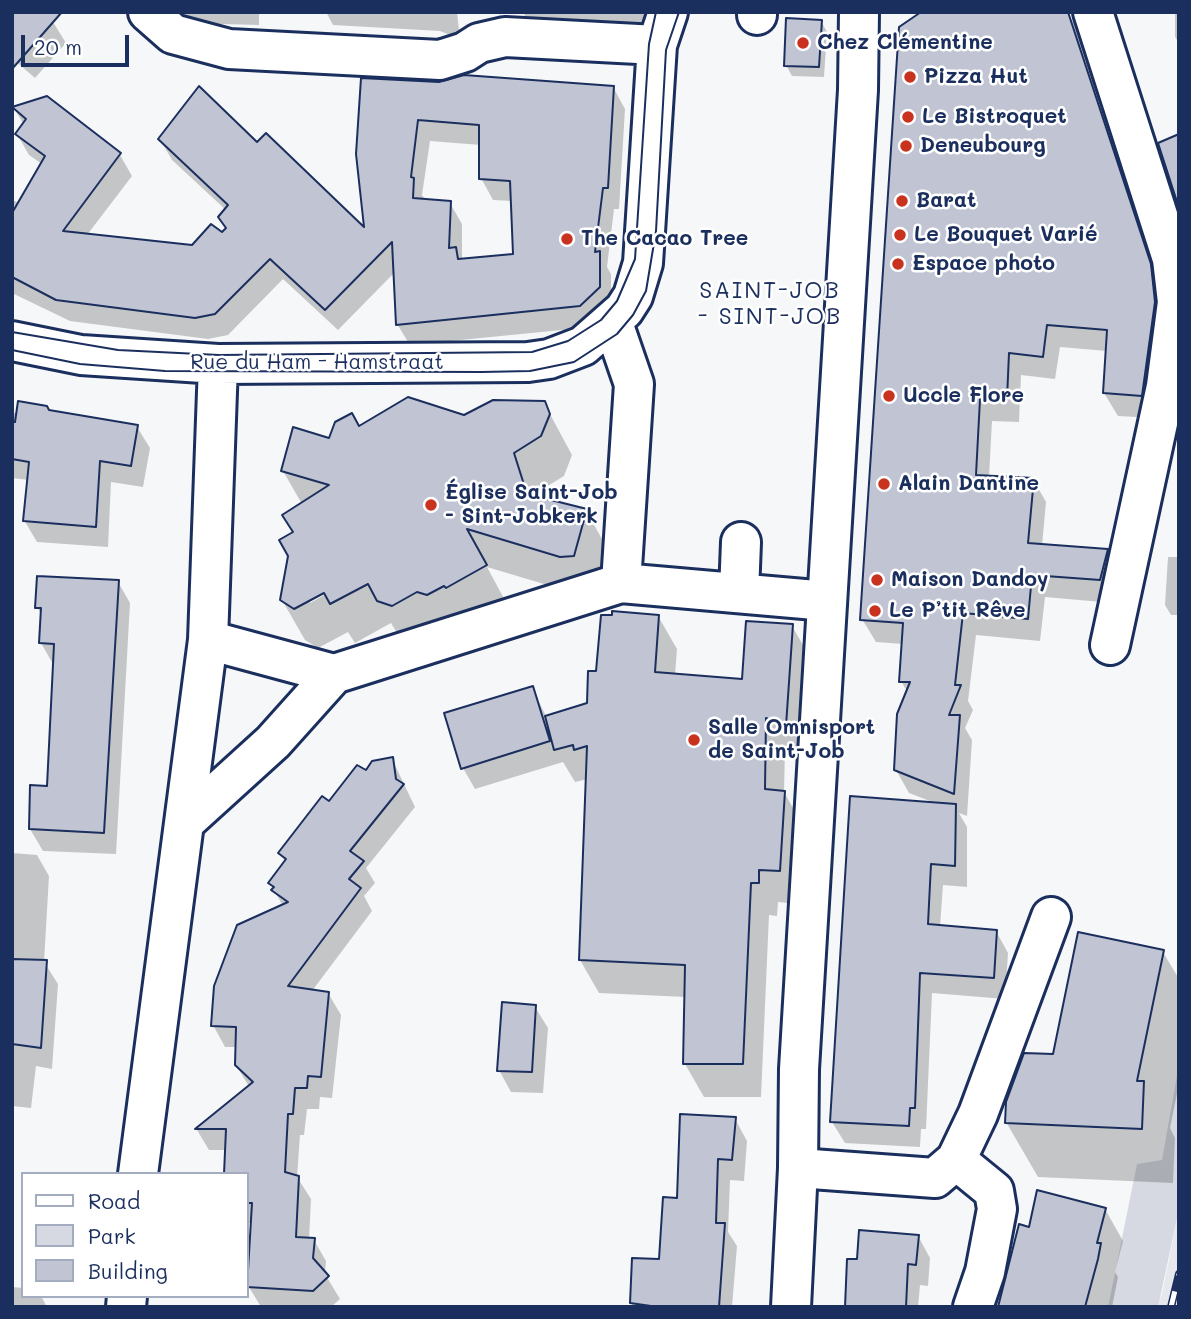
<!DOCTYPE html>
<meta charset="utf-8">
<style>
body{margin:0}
#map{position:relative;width:1191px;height:1319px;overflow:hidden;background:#f6f7f9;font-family:Mali,sans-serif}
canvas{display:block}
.frame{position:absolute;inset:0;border:14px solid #1b2f5e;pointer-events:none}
.legend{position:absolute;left:21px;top:1172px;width:228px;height:126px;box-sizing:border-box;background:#fff;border:2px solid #a4acbf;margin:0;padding:9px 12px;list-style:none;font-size:21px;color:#1b2f5e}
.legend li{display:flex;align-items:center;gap:14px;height:35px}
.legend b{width:35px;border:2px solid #a4acbf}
.scale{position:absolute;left:21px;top:35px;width:108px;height:32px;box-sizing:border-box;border:4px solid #1b2f5e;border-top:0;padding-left:9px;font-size:21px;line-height:24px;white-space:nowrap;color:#1b2f5e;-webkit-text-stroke:5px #fff;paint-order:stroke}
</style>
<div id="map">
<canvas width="1191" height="1319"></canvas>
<div class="frame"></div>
<ul class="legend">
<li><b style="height:9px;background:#fff"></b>Road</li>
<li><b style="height:19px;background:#d6d9e2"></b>Park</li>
<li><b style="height:19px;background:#c0c4d3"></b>Building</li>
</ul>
<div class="scale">20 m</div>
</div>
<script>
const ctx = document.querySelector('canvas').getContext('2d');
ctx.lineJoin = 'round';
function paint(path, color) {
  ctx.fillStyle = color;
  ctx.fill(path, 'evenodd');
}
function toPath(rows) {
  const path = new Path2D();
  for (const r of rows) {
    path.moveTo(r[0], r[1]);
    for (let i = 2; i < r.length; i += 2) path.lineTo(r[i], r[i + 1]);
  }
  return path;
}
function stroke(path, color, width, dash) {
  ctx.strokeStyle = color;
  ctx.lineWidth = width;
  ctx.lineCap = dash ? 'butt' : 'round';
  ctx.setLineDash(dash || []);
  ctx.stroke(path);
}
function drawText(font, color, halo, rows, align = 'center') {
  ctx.font = font + ' Mali,sans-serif';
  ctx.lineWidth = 5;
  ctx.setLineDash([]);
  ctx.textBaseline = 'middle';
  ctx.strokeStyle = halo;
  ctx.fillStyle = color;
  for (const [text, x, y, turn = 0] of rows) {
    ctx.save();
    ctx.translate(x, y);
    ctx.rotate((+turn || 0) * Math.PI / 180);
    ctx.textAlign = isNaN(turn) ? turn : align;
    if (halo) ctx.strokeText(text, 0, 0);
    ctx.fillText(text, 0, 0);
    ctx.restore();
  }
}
paint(toPath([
 [1179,1209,1179,1307,1158,1307,1163,1290]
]), '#e6e8ee');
paint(toPath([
 [1179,1064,1179,1209,1158,1307,1108,1307,1137,1164,1162,1160]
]), '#d6d9e2');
paint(toPath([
 [164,12,259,12,259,25,183,23],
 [326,12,457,12,460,39,440,31,333,25],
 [523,12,647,12,645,65,548,59],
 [1067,12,1078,30,1163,288,1154,418,1118,416,1104,393,1107,351,1060,347,1055,379,1021,375,1019,422,992,421,989,477,1033,479,1046,502,1042,546,1107,551,1120,574,1113,603,1045,597,1040,641,976,635,968,701,973,710,965,728,972,740,967,816,959,813,967,827,967,887,943,885,940,927,996,931,1008,953,1005,999,932,993,926,1129,921,1129,920,1147,845,1143,832,1122,935,803,909,793,896,770,908,693,901,681,903,644,876,642,862,619],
 [1175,12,1179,12,1179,43,1175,37],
 [821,21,827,32,824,77,792,76,786,65],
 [53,22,66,43,35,78,12,58],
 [439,84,613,87,625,109,619,209,614,209,607,267,611,274,611,309,592,327,410,345,397,324,395,272,338,330,283,279,228,335,208,339,70,321,12,293,12,200,20,203,42,164,29,155,17,134,24,125,14,108,120,155,132,176,87,235,192,247,227,229,226,210,172,160,160,139,257,145,366,231,358,154],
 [430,141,481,145,481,178,493,200,512,201,515,255,462,260,462,224,450,203,426,201,422,195],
 [544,403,572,455,564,476,536,493,537,498,586,511,609,551,596,595,584,596,487,567,508,606,402,641,391,623,355,643,348,632,318,648,305,640,282,600,302,504,283,471,331,440,359,428,464,417],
 [331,587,333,590,310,603,310,599],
 [48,412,137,427,150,448,143,487,111,482,108,547,37,542,24,520,29,480,12,478,12,413],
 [1168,557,1179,557,1179,615,1171,615,1165,605],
 [118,582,130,603,116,854,43,851,30,829,48,788,53,664,41,643,42,616,37,607],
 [658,616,677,649,675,675,744,681,792,626,811,659,804,758,785,750,784,792,803,826,798,904,778,902,777,916,769,915,761,1097,704,1097,685,1064,686,997,599,993,580,960,588,779,575,782,563,762,475,789,463,768,532,688,547,718,589,705,598,673],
 [392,759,415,807,366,868,375,883,364,896,372,911,312,991,328,993,341,1015,332,1098,320,1097,319,1109,307,1109,304,1135,300,1135,297,1177,311,1199,309,1240,314,1240,326,1261,325,1274,340,1299,331,1307,261,1307,249,1287,253,1223,247,1223,247,1174,227,1150,209,1150,197,1130,250,1088,236,1065,237,1047,225,1047,213,1025,283,906,270,883,286,863,280,853,329,803,366,773],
 [12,853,37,855,49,876,44,962,58,984,52,1069,36,1066,31,1108,12,1106],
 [1163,952,1179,979,1179,1084,1170,1128,1175,1138,1173,1183,1038,1177,1006,1122,1054,1056],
 [535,1007,548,1028,543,1093,511,1092,499,1070],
 [735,1119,747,1141,744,1181,730,1180,728,1232,737,1246,732,1307,634,1307,631,1303,661,1261,679,1199],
 [1105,1209,1123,1241,1115,1272,1118,1277,1112,1307,1000,1307,1030,1229],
 [918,1236,930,1258,928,1286,920,1285,918,1307,846,1307,859,1261],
 [12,1287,23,1288,23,1296,41,1296,47,1307,12,1307]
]), '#0003');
const building = toPath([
 [12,12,62,12,12,69,12,12],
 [921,12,1068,12,1151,264,1155,302,1142,396,1103,393,1107,330,1047,325,1043,357,1009,353,1007,399,980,399,976,475,1034,478,1028,543,1108,549,1100,580,1032,575,1028,619,963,613,955,685,961,685,949,715,960,715,954,794,894,770,897,714,910,682,899,682,903,623,860,620,899,27,921,12],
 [786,18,822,20,819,67,784,66,786,18],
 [464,75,614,86,608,188,603,188,595,252,600,251,600,287,580,306,396,325,392,242,325,310,270,259,215,314,195,318,56,300,12,277,12,213,45,156,15,134,26,119,12,107,47,96,121,153,63,231,192,245,211,224,222,232,226,228,218,217,228,205,158,139,199,86,257,142,266,133,364,227,356,154,361,78,439,82,464,75],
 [418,120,479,125,479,179,510,181,513,254,458,259,456,247,449,248,451,201,413,198,414,178,411,177,418,120],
 [1179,134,1179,208,1158,143,1179,134],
 [408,397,464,415,493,400,545,401,550,414,541,436,514,453,527,494,587,509,574,556,560,557,467,529,487,565,446,588,444,586,427,595,417,592,392,606,377,601,368,584,330,604,324,593,294,609,280,600,288,556,279,540,293,532,282,515,329,485,281,471,293,427,329,438,335,422,352,413,359,426,408,397],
 [18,401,47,406,49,410,138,425,131,466,100,461,96,527,23,521,29,462,12,459,12,422,15,422,18,401],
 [37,576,119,580,104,833,29,829,30,785,47,786,54,644,39,643,41,608,35,608,37,576],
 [612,611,659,615,655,672,742,679,746,621,793,624,786,726,766,718,765,789,785,791,780,871,759,870,759,883,751,883,743,1064,683,1064,685,965,579,960,587,746,574,750,573,745,554,750,545,716,587,703,588,671,596,671,601,615,612,615,612,611],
 [533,686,550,741,461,769,444,713,533,686],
 [393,757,396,779,404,784,350,851,364,861,349,879,361,888,288,986,329,992,321,1077,308,1076,307,1088,295,1088,293,1114,288,1114,285,1172,299,1176,296,1237,315,1238,313,1258,329,1276,313,1291,247,1287,252,1203,247,1203,247,1174,224,1174,226,1129,195,1129,253,1082,235,1065,236,1027,211,1026,214,986,237,925,288,902,271,890,274,887,268,883,286,859,278,853,322,796,329,801,357,765,366,770,372,761,393,757],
 [850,796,956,804,955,866,931,864,928,924,997,930,994,978,920,973,915,1108,910,1108,909,1126,830,1122,850,796],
 [1078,932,1164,950,1137,1081,1144,1081,1142,1129,1005,1123,1006,1102,1024,1053,1053,1054,1078,932],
 [12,959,47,960,41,1048,12,1044,12,959],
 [502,1002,536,1005,532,1072,497,1071,502,1002],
 [680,1114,736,1117,732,1160,718,1159,716,1223,725,1223,719,1307,658,1307,630,1303,632,1258,659,1259,663,1197,677,1198,680,1114],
 [1037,1190,1106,1208,1097,1243,1101,1243,1098,1259,1085,1307,998,1307,1019,1224,1029,1227,1037,1190],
 [859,1230,919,1235,916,1265,908,1264,906,1307,845,1307,847,1259,857,1259,859,1230]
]);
paint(building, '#c0c4d3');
stroke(building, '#1b2f5e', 2);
const minor = toPath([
 [148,12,173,34,229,49,440,60,465,52,479,43,505,37,657,45],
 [757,12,757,15],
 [1093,12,1172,259,1177,302,1166,386,1110,645],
 [613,323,634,384,621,583,827,601],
 [12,341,81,355,218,364,528,362,549,359,583,346,624,310,633,296,643,263,657,45,668,12],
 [739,593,741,542],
 [208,640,334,674],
 [186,821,273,742,334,674,621,583],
 [956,1160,994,1191,997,1209,985,1272,973,1307],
 [798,1168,935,1178,956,1160,978,1114,1051,917],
 [138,1174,208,640,218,364],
 [126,1307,127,1296]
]);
const major = toPath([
 [791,1307,798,1168,799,1069,858,90,859,12]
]);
stroke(minor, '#1b2f5e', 44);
stroke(major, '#1b2f5e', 44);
stroke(minor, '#fff', 38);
stroke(major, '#fff', 38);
stroke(toPath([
 [12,332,118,350,219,355,532,352,568,341,601,320,617,301,635,259,649,44,656,12],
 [12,350,80,364,165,371,482,372,530,371,574,362,617,334,633,315,646,291,656,231,666,50,679,12]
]), '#1b2f5e', 2);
const rail = toPath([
 [1171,1307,1179,1274]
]);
stroke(rail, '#1b2f5e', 8);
stroke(rail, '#fff', 5, [16]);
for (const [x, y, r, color] of [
 [803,43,7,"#c8321e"],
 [910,77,7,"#c8321e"],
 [908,117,7,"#c8321e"],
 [906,146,7,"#c8321e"],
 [902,201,7,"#c8321e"],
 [900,235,7,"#c8321e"],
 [567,239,7,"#c8321e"],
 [898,264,7,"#c8321e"],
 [889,396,7,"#c8321e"],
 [884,484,7,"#c8321e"],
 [431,505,7,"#c8321e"],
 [877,580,7,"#c8321e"],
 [875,611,7,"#c8321e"],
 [694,740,7,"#c8321e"]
]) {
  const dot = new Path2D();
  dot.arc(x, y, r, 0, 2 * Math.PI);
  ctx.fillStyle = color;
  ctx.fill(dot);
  stroke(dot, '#fff', 2.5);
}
drawText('bold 21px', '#1b2f5e', '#fff', [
 ["Chez Clémentine",817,43],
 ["Pizza Hut",924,77],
 ["Le Bistroquet",922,117],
 ["Deneubourg",920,146],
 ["Barat",916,201],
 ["Le Bouquet Varié",914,235],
 ["The Cacao Tree",581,239],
 ["Espace photo",912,264],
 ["Uccle Flore",903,396],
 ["Alain Dantine",898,484],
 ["Église Saint-Job",445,493],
 ["- Sint-Jobkerk",445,517],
 ["Maison Dandoy",891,580],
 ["Le P’tit Rêve",889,611],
 ["Salle Omnisport",708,728],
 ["de Saint-Job",708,752]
], 'left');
drawText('21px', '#1b2f5e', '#fff', [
 ["Rue du Ham - Hamstraat",317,363]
]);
ctx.letterSpacing = '2px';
drawText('23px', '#1b2f5e', '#fff', [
 ["SAINT-JOB",770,291],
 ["- SINT-JOB",770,317]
]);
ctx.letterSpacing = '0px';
</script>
